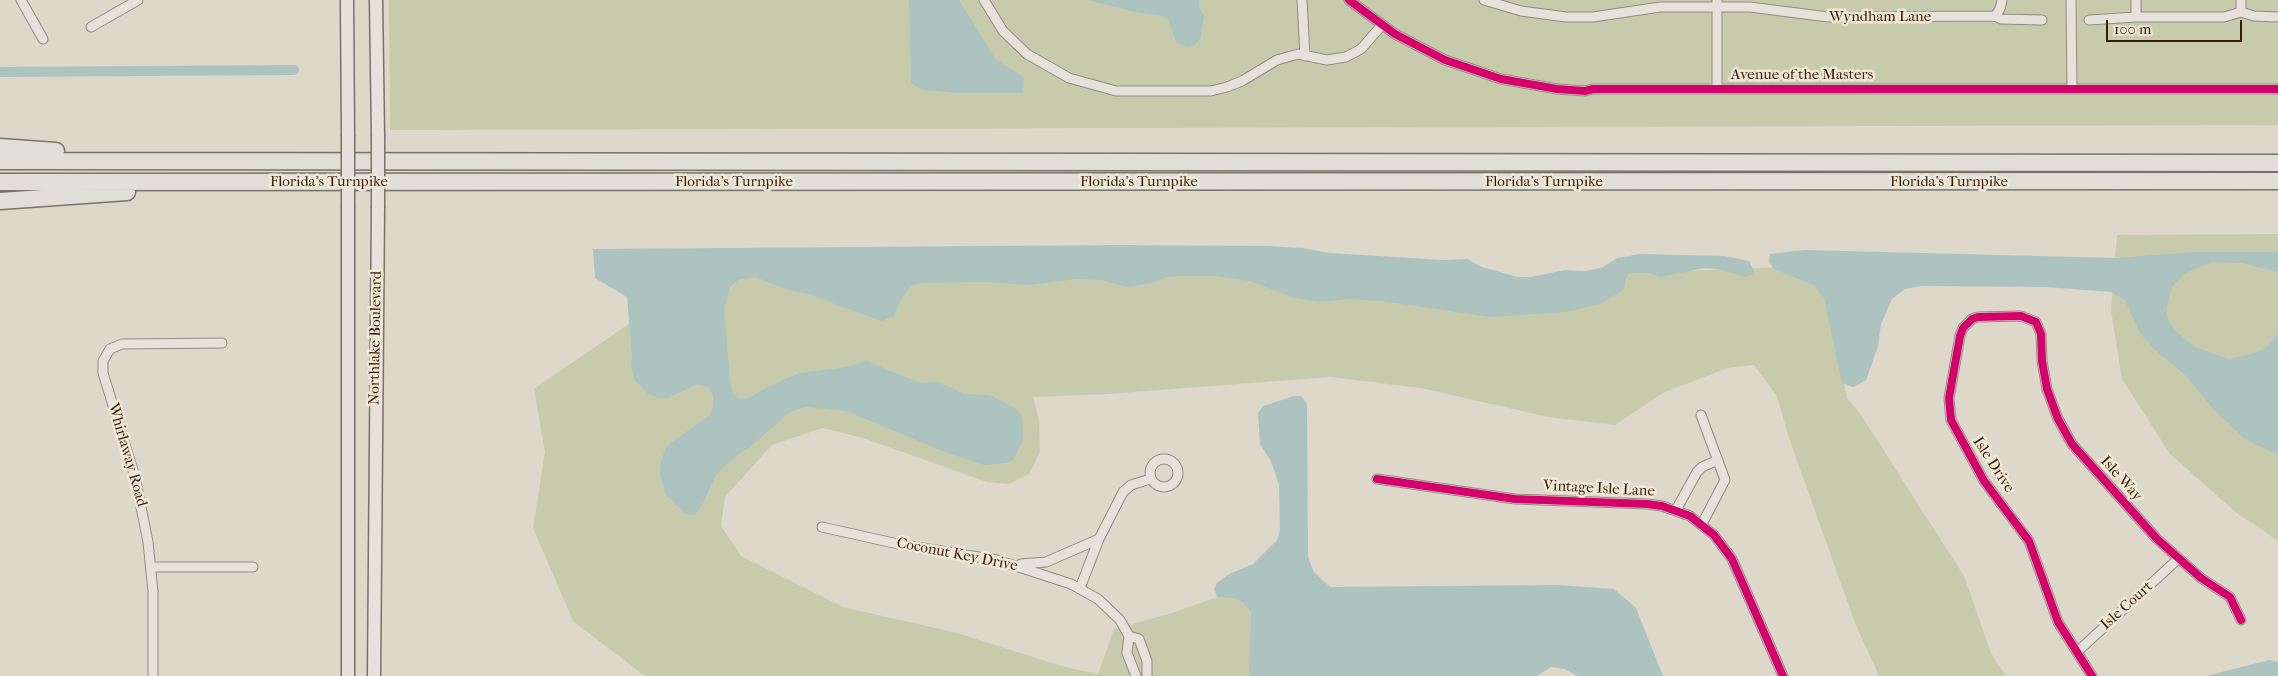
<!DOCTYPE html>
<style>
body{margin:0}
#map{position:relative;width:2278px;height:676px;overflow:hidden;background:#ddd8ca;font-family:"IM FELL French Canon",serif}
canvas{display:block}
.scale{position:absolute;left:2106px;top:20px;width:136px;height:22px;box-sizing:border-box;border:2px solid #371b08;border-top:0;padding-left:6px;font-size:15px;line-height:18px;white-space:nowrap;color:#371b08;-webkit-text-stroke:4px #eee8d7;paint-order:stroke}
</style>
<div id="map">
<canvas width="2278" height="676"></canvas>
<div class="scale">100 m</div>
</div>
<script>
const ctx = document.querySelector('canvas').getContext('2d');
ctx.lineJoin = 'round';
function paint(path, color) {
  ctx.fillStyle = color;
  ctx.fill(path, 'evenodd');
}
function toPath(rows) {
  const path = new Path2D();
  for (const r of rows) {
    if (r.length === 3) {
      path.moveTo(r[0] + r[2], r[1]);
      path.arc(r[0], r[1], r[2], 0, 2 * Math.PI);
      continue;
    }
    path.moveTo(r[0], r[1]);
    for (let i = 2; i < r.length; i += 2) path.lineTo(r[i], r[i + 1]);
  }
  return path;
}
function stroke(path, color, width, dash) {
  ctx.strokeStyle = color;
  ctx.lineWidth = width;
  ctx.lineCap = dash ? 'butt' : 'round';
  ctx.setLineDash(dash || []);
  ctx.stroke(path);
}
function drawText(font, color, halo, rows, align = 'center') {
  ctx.font = font + ' "IM FELL French Canon",serif';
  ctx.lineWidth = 5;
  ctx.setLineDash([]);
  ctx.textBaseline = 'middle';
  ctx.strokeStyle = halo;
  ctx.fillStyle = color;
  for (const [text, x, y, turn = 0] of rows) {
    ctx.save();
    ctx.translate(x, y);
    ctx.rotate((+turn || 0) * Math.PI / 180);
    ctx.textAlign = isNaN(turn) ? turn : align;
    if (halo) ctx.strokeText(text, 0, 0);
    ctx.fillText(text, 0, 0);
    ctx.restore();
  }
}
paint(toPath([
 [389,0,2278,0,2278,125,390,130],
 [2278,234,2278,541,2238,514,2170,454,2122,379,2111,310,2117,235],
 [1785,267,1813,285,1828,302,1847,398,1861,415,1964,576,1991,653,2006,676,1879,676,1855,623,1789,438,1777,396,1754,365,1728,368,1665,392,1615,425,1548,417,1421,388,1330,377,1108,394,1033,397,1039,420,1040,452,1029,474,1009,484,987,482,863,438,822,428,772,445,725,497,721,526,741,556,843,607,957,633,1065,667,1098,674,1114,629,1169,614,1217,597,1252,596,1256,676,645,676,573,621,533,528,545,452,534,389,701,274,1274,273,1478,310,1629,273]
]), '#c8cbab');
paint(toPath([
 [909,0,959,0,996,60,1024,77,1023,93,958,93,922,90,911,83],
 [1087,0,1199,0,1199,8,1204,15,1201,38,1195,45,1186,47,1176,42,1168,20,1163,16,1135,12],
 [1118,245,1269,246,1302,248,1329,253,1443,260,1467,259,1482,267,1518,277,1531,277,1565,270,1584,271,1601,268,1618,258,1640,254,1724,256,1749,261,1754,271,1752,275,1745,277,1718,269,1704,268,1661,277,1649,273,1629,273,1625,281,1624,290,1602,303,1567,312,1490,317,1381,301,1349,299,1319,302,1295,298,1250,281,1215,276,1185,276,1167,277,1152,283,1127,287,1101,280,1077,279,1029,285,985,282,923,283,912,285,902,297,894,316,881,321,808,294,788,290,755,277,738,280,730,287,725,306,725,317,730,380,732,391,738,398,749,398,767,387,799,373,847,367,866,361,920,383,935,382,953,388,963,394,990,395,1015,408,1021,414,1023,424,1023,441,1013,460,1007,463,984,465,945,452,846,411,806,407,790,412,749,448,741,452,728,463,716,475,702,505,695,515,692,515,685,514,665,494,660,474,661,462,665,449,672,442,710,415,713,406,713,396,709,388,698,384,668,398,658,398,648,394,634,379,631,367,632,356,627,297,595,278,593,249],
 [1804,250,2117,258,2192,252,2278,252,2278,272,2241,263,2213,262,2185,273,2172,287,2166,309,2169,322,2179,334,2195,347,2229,359,2255,353,2267,347,2278,333,2278,455,2245,439,2214,410,2185,375,2155,350,2140,333,2125,300,2111,292,2047,287,1921,286,1905,289,1892,299,1881,324,1878,346,1866,380,1853,387,1842,383,1824,298,1813,285,1774,269,1769,262,1770,254],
 [1294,396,1301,396,1307,404,1308,557,1314,572,1330,587,1557,585,1614,589,1636,608,1663,676,1578,676,1564,669,1551,667,1537,676,1249,676,1251,612,1243,602,1232,598,1217,597,1214,589,1217,583,1229,574,1253,564,1277,540,1280,530,1279,485,1271,461,1260,444,1258,413,1263,406],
 [2269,660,2278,662,2278,676,2206,676]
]), '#adc3c0');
stroke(toPath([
 [0,72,294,70]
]), '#adc3c0', 10);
const minor = toPath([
 [21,0,43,39],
 [984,0,1003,31,1027,54,1069,78,1116,91,1211,91,1227,87,1242,81,1277,60,1298,54,1327,60,1346,57,1361,49,1382,25],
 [1302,0,1305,56],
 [1349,0,1395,34,1445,60,1501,79,1557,89,1585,91,1593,89,2278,89],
 [1484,0,1521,11,1566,17,1593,17,1660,7,1750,7,1828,17,1995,16,2001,19,2042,20],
 [2071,0,2072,89],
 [2136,0,2136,17],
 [2241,12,2241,0],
 [1995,16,2000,9,2002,0],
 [2089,20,2136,17,2224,17,2241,12,2254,16,2278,17],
 [91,27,138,0],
 [1717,89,1717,0],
 [1701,415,1725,480,1702,524],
 [1164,473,14],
 [1377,479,1515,499,1647,504,1662,506,1690,516,1714,535,1732,559,1783,676],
 [1676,510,1697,472,1702,467,1718,460],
 [822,527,898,544,997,560,1071,584,1098,599,1120,620,1129,636,1139,639,1147,661,1147,676],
 [1021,564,1046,562,1099,539,1123,492,1131,485,1150,479],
 [151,567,253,567],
 [1080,588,1099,539],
 [1129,636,1127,653,1136,676],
 [2077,652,2178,559],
 [153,676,153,592,148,542,135,477,103,373,103,361,110,349,122,344,222,343],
 [2092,676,2058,622,2029,541,1984,481,1951,420,1949,398,1960,336,1963,328,1972,319,1978,317,2021,316,2036,322,2041,334,2042,361,2047,389,2058,419,2072,444,2157,539,2201,578,2230,597,2241,620]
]);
const secondary = toPath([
 [347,0,348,135],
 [376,0,378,135],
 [348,207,348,676],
 [374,676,378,208]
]);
const motorway = toPath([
 [0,147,56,151],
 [0,161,2278,163],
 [0,182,2278,181],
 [0,201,127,192]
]);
stroke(minor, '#928b80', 11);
stroke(secondary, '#797268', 15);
stroke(motorway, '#797268', 19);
stroke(minor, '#e6e2db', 9);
stroke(secondary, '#e6e2db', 12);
stroke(motorway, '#e0ded6', 16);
const secondaryBridge = toPath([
 [348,135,348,207],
 [378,135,378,208]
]);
stroke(secondaryBridge, '#797268', 15, []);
stroke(secondaryBridge, '#e6e2db', 12);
stroke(toPath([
 [1349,0,1395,34,1445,60,1501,79,1557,89,1585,91,1593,89,2278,89],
 [1377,479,1515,499,1647,504,1662,506,1690,516,1714,535,1732,559,1783,676],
 [2092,676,2058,622,2029,541,1984,481,1951,420,1949,398,1960,336,1963,328,1972,319,1978,317,2021,316,2036,322,2041,334,2042,361,2047,389,2058,419,2072,444,2157,539,2201,578,2230,597,2241,620]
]), '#d6006c', 8);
drawText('15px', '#371b08', '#eee8d7', [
 ["Wyndham Lane",1880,17],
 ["Avenue of the Masters",1802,75],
 ["Florida's Turnpike",329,182],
 ["Florida's Turnpike",734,182],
 ["Florida's Turnpike",1139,182],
 ["Florida's Turnpike",1544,182],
 ["Florida's Turnpike",1949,182],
 ["Northlake Boulevard",376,338,-89],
 ["Whirlaway Road",127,455,74],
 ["Isle Drive",1993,465,57],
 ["Isle Way",2121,479,48],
 ["Vintage Isle Lane",1599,489,3],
 ["Coconut Key Drive",957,555,11],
 ["Isle Court",2127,606,-42]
]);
</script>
